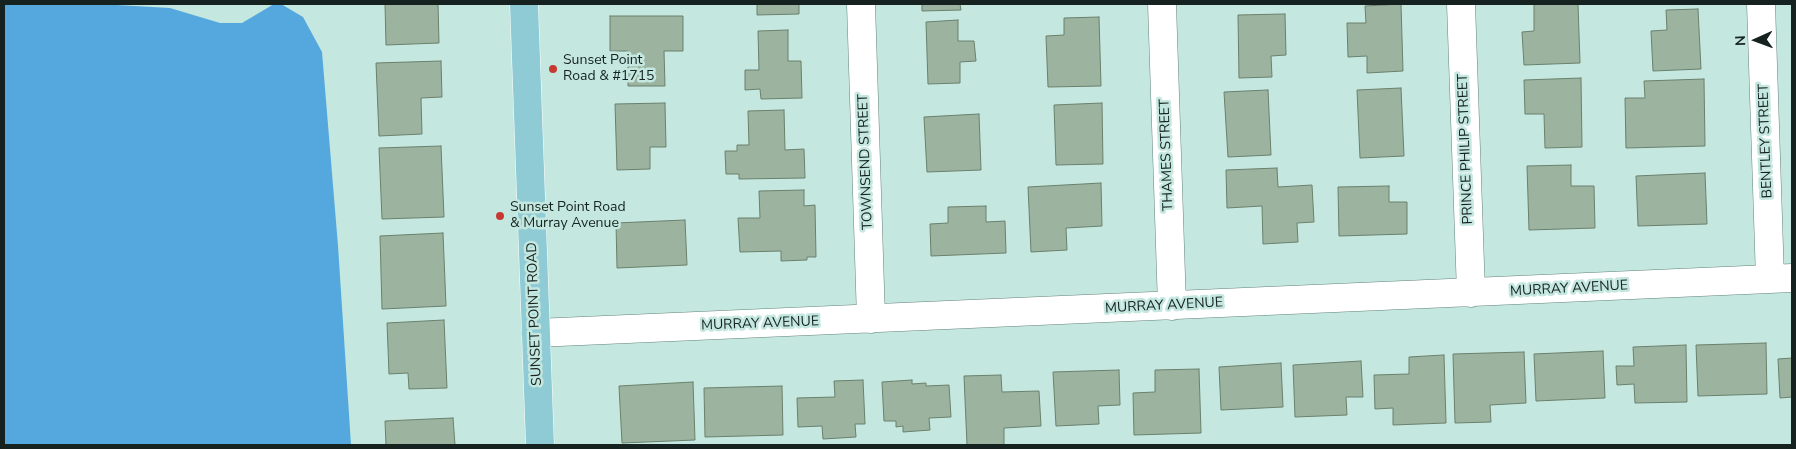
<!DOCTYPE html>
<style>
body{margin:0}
#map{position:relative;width:1796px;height:449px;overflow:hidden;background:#c4e7df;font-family:"Nunito Sans",sans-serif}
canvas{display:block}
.frame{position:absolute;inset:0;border:5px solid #15221f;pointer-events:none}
.north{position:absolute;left:1731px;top:15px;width:50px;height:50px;-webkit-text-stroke:4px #c4e7df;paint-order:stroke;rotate:268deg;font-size:14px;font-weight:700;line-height:20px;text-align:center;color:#15221f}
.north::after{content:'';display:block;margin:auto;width:18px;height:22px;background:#15221f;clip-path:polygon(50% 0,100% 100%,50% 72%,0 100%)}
</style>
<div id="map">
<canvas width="1796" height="449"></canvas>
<div class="frame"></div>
<div class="north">N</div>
</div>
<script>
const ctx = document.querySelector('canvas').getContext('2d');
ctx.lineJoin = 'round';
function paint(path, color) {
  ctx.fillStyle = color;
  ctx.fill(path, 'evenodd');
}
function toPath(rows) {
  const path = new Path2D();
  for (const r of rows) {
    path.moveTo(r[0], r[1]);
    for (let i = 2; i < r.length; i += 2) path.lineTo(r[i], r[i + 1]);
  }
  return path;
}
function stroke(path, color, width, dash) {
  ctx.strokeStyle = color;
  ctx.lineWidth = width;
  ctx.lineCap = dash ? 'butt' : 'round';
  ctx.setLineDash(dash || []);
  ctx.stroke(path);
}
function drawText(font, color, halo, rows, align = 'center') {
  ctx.font = font + ' "Nunito Sans",sans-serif';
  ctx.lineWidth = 5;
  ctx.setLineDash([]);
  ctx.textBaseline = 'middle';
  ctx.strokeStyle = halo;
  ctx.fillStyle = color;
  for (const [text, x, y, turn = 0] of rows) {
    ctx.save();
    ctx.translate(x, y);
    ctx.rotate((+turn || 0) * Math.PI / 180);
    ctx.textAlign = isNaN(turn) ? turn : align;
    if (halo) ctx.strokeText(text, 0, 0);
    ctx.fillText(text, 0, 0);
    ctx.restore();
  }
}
paint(toPath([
 [4,4,99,4,170,8,220,23,242,23,274,4,281,4,303,17,322,52,338,246,351,445,4,445]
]), '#55a8dd');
const building = toPath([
 [385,4,438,4,439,43,386,45,385,4],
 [757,4,799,4,799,14,757,15,757,4],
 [922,4,960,4,961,10,922,11,922,4],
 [1401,4,1403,71,1367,73,1367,56,1348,57,1347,23,1366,23,1365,6,1401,4],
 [1534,4,1578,4,1580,63,1524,65,1522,32,1534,31,1534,4],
 [1698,9,1701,69,1653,71,1651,31,1667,30,1666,10,1698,9],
 [1285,14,1286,55,1271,56,1272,77,1239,78,1238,15,1285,14],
 [610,16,683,16,683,51,664,51,665,86,628,86,628,51,610,51,610,16],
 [1099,17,1101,86,1048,87,1046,36,1064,35,1064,18,1099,17],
 [958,20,958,41,974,41,976,61,960,62,960,83,928,84,926,22,958,20],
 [788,30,788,61,801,61,802,98,761,99,760,89,745,90,745,70,759,70,758,31,788,30],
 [441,61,442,97,421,98,422,134,379,136,376,63,441,61],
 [1581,78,1582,147,1545,148,1544,114,1525,114,1524,80,1581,78],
 [1704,79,1705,146,1626,148,1625,98,1645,98,1644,81,1704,79],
 [1401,88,1404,156,1360,158,1357,90,1401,88],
 [1268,90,1271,155,1228,157,1224,92,1268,90],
 [665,103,666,147,650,147,650,169,617,170,615,104,665,103],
 [1102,103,1103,164,1056,165,1054,105,1102,103],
 [784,110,785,150,804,149,805,178,739,179,739,174,726,174,725,151,737,151,737,145,749,145,748,111,784,110],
 [979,114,981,170,927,172,924,117,979,114],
 [441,146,444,217,382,219,379,148,441,146],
 [1571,165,1571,186,1594,186,1595,228,1529,230,1527,166,1571,165],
 [1277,168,1278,187,1312,185,1314,222,1297,223,1298,242,1263,244,1262,206,1227,208,1226,170,1277,168],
 [1705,173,1707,224,1638,226,1636,176,1705,173],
 [1101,183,1102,226,1066,228,1067,250,1031,252,1028,187,1101,183],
 [1389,186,1389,202,1407,202,1407,234,1339,236,1338,187,1389,186],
 [804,190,804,206,815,205,816,257,807,257,807,260,781,261,781,251,740,252,738,218,760,218,759,191,804,190],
 [986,206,986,222,1005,221,1006,253,931,256,930,224,948,223,948,207,986,206],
 [685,220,687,265,617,268,616,223,685,220],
 [443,233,446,306,382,309,380,236,443,233],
 [444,320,447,388,409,389,408,373,389,374,387,323,444,320],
 [1766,343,1767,394,1698,396,1696,345,1766,343],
 [1686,345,1687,402,1635,403,1634,384,1617,385,1616,366,1634,366,1633,347,1686,345],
 [1603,351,1605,398,1536,401,1534,354,1603,351],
 [1524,352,1526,403,1490,405,1491,422,1455,423,1453,354,1524,352],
 [1444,355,1446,423,1393,425,1393,408,1375,409,1374,375,1409,374,1409,357,1444,355],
 [1792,358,1792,397,1780,398,1778,359,1792,358],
 [1361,361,1363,397,1346,397,1347,415,1295,417,1293,365,1361,361],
 [1281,363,1283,407,1221,410,1219,367,1281,363],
 [1199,369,1201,433,1134,435,1133,393,1155,392,1155,370,1199,369],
 [1119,370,1120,405,1098,406,1099,424,1056,426,1053,372,1119,370],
 [1001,375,1002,392,1039,391,1041,426,1004,428,1004,445,967,445,964,376,1001,375],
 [863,380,865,424,855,424,856,437,823,439,822,426,798,427,797,398,835,397,834,381,863,380],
 [912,380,912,384,926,383,926,386,949,385,951,417,929,418,930,430,903,432,903,426,896,427,896,421,884,421,882,382,912,380],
 [693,382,695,440,622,443,619,386,693,382],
 [782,386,783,435,705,437,704,388,782,386],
 [453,418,455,445,386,445,385,421,453,418]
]);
paint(building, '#9cb39f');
stroke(building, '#6a806d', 1);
const minor = toPath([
 [861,4,871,319],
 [1162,4,1172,306],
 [1461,4,1471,293],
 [1761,4,1770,279],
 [536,333,1792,278]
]);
const major = toPath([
 [524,4,540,445]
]);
stroke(minor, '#63837b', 29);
stroke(major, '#fff', 29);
stroke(minor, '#fff', 28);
stroke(major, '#8ecbd4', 28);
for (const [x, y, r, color] of [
 [553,69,5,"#c73a32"],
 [500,216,5,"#c73a32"]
]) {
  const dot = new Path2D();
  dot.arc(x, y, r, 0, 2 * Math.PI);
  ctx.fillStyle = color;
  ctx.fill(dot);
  stroke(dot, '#c4e7df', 2);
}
drawText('14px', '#15221f', '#c4e7df', [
 ["Sunset Point",563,61],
 ["Road & #1715",563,77],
 ["Sunset Point Road",510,208],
 ["& Murray Avenue",510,224]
], 'left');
drawText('14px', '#15221f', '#c4e7df', [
 ["BENTLEY STREET",1766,141,-92],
 ["PRINCE PHILIP STREET",1466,149,-92],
 ["THAMES STREET",1167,155,-92],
 ["TOWNSEND STREET",866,162,-92],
 ["MURRAY AVENUE",1569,289,-3],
 ["MURRAY AVENUE",1164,306,-3],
 ["SUNSET POINT ROAD",535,314,-92],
 ["MURRAY AVENUE",760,324,-2]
]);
</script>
